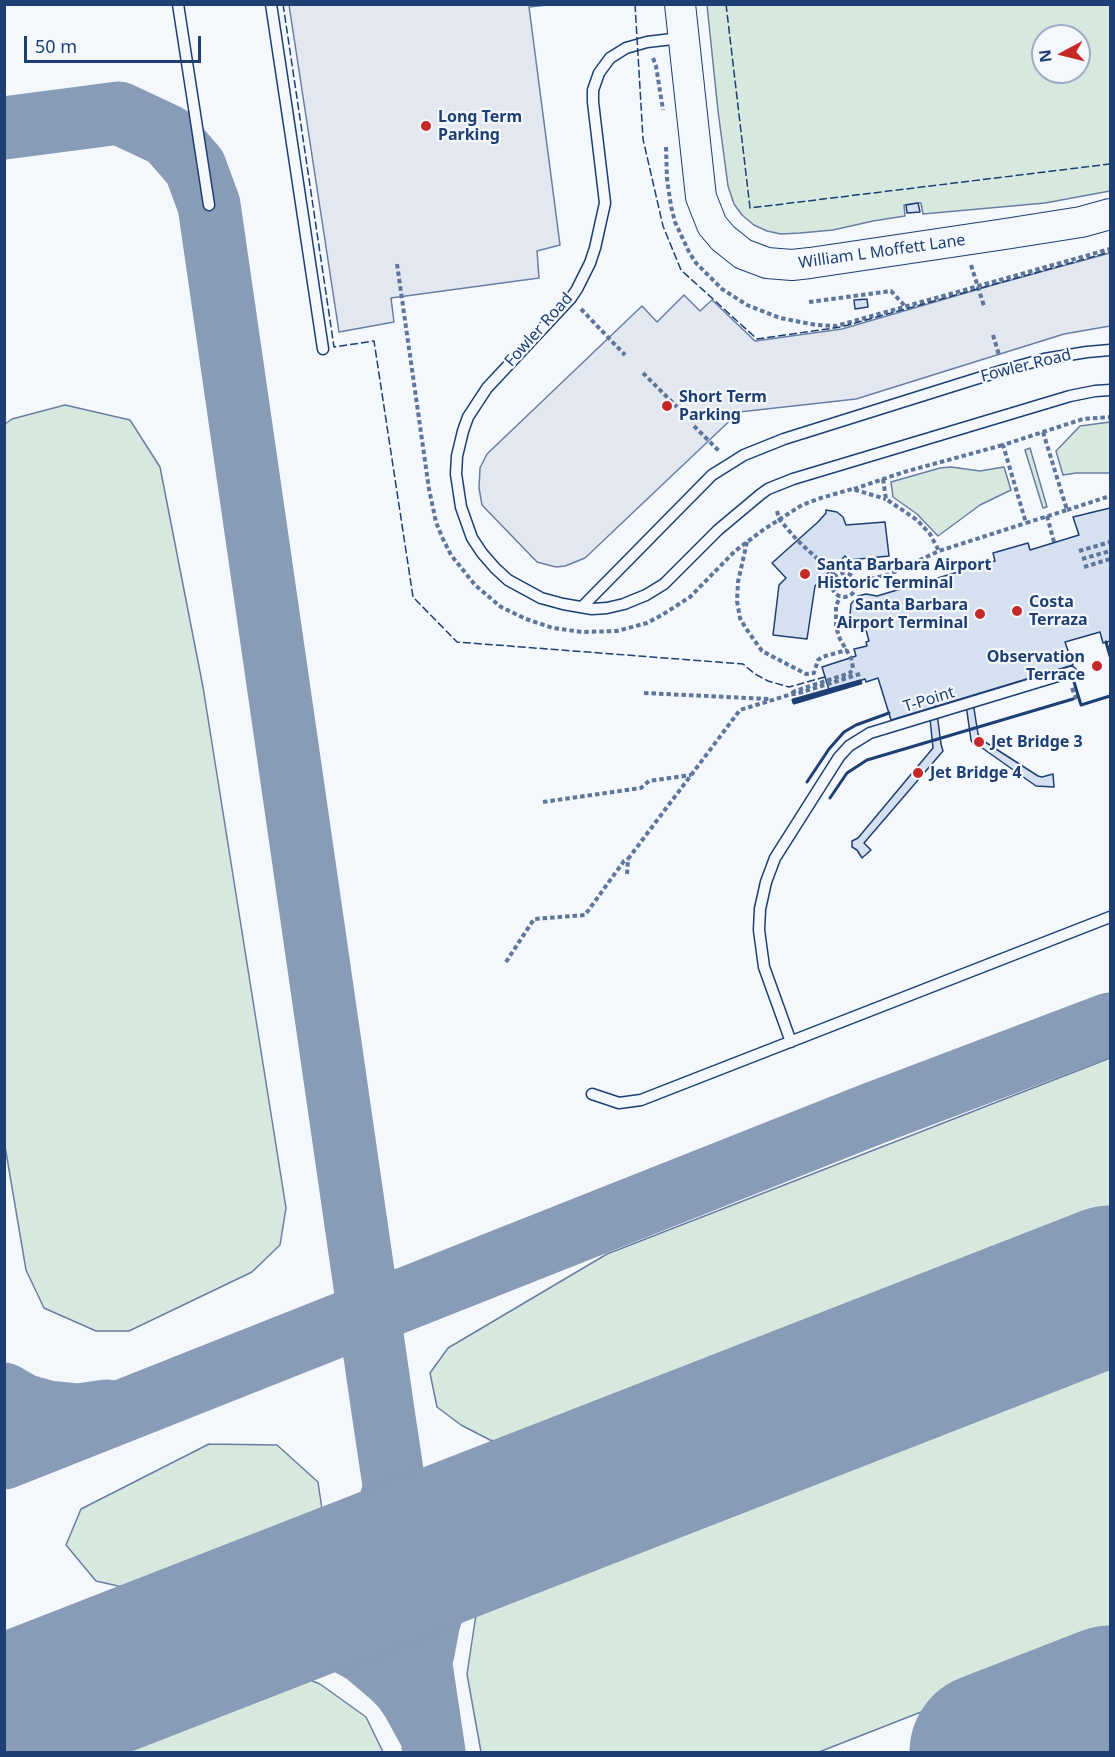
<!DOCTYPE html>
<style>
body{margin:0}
#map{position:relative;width:1115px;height:1757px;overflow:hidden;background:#f4f7fb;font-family:"Noto Sans",sans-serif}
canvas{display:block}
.frame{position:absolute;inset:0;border:6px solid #1d3f73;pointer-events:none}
.north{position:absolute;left:1031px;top:24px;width:60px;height:60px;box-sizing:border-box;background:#f4f7fb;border:2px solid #9eadc5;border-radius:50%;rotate:263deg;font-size:16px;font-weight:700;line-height:24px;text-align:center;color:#1d3f73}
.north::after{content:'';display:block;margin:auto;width:21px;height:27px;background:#c62828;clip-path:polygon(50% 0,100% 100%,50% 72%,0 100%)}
.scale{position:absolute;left:24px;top:36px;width:177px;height:27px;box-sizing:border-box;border:3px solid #1d3f73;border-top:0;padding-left:8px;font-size:18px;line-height:21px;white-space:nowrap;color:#1d3f73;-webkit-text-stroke:4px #f4f7fb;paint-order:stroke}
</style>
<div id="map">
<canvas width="1115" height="1757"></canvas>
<div class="frame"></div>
<div class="north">N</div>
<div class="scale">50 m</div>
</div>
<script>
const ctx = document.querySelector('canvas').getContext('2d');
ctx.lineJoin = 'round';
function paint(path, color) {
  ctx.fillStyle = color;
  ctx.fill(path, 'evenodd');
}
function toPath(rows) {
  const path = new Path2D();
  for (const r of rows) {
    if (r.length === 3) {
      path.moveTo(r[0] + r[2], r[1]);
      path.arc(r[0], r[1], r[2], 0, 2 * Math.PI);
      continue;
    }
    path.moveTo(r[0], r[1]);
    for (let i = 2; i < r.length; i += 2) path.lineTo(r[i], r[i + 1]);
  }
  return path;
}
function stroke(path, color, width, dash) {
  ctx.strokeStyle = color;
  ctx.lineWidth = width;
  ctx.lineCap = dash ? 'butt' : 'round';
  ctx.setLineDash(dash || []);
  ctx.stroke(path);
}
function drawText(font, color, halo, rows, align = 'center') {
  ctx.font = font + ' "Noto Sans",sans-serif';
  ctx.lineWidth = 4.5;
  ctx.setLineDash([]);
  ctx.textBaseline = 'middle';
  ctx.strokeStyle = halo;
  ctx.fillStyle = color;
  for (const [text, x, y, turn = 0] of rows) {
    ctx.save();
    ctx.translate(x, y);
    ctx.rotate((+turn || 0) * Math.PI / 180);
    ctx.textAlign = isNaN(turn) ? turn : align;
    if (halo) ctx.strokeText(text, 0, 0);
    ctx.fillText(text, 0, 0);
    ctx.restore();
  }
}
const green = toPath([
 [707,5,1110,5,1110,191,1045,203,923,214,921,203,918,203,904,205,905,216,873,221,833,230,800,233,781,234,767,231,754,225,742,215,734,204,728,186,718,111,707,5],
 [1043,36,1079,36,1079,72,1043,72,1043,36],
 [65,405,130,420,160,467,203,687,286,1208,280,1245,252,1272,129,1331,96,1331,44,1308,26,1270,5,1146,5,424,12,419,65,405],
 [1110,422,1110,473,1076,473,1063,475,1056,451,1080,426,1110,422],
 [1030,448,1047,507,1043,508,1025,450,1030,448],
 [951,467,980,471,1004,467,1011,490,980,505,938,536,917,514,893,497,891,482,940,468,951,467],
 [1110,1058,1110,1227,542,1451,490,1440,461,1425,437,1407,430,1373,448,1348,607,1254,1110,1058],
 [1110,1333,1110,1638,819,1752,481,1752,467,1674,477,1608,524,1562,1110,1333],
 [209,1444,277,1445,318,1482,323,1516,300,1547,205,1580,149,1593,96,1581,66,1545,81,1509,209,1444],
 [274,1665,320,1684,366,1717,383,1752,94,1752,117,1723,234,1666,274,1665]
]);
paint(green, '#d7e8df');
stroke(green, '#687fa3', 1.5);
const parking = toPath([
 [289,5,547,5,529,7,560,245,537,251,539,278,391,298,394,322,339,332,289,5],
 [1110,253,1110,326,1064,334,856,399,739,412,585,558,565,566,556,567,537,562,482,505,479,488,480,468,487,454,642,306,657,322,684,295,700,311,712,300,755,341,842,329,993,285,1110,253]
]);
paint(parking, '#e3e8f0');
stroke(parking, '#687fa3', 1.5);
stroke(toPath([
 [4,128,119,113,168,136,195,167,209,205,383,1411,434,1752],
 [1100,1289,1110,1278],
 [4,1394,23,1405,48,1412,79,1415,107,1411],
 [4,1458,872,1114,1110,1024],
 [334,1587,366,1555,376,1541,385,1521,395,1486],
 [250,1620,324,1634,345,1642,365,1653,392,1676,403,1687,412,1700,428,1729],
 [423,1653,429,1621,435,1604,453,1573,480,1542,513,1518]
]), '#889bb7', 63);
stroke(toPath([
 [4,1716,1110,1285],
 [989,1752,1110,1705]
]), '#889bb7', 159);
const building = toPath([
 [918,203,920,212,907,213,906,205,918,203],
 [867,299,868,307,855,309,854,300,867,299],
 [1110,508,1110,641,1103,643,1100,632,1065,642,1073,665,891,720,878,678,866,682,865,679,829,690,822,667,856,656,854,649,867,646,866,642,869,641,866,630,854,625,850,615,851,604,858,596,866,594,877,596,995,561,993,553,1028,543,1030,550,1079,535,1073,517,1110,508],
 [826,510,837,512,843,517,846,525,885,522,889,556,849,560,845,556,815,586,807,639,773,635,779,585,786,578,772,563,818,522,826,513,826,510],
 [972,696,978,734,982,740,1038,776,1042,777,1053,774,1054,787,1036,786,978,745,974,745,971,740,965,698,972,696],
 [936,706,941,744,943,751,864,843,871,850,862,858,857,850,852,847,852,841,858,838,933,748,929,709,936,706]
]);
paint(building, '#d5e0f0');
stroke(building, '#1d3f73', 1.5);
const lane = toPath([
 [178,4,209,205],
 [271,4,323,349],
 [681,38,647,42,626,48,610,58,599,73,593,90,593,102,605,203,595,248,590,263,577,289,571,298,487,388,468,417,463,431,457,456,456,474,461,507,472,538,482,553,495,568,508,580,541,598,563,604,592,609,607,608,624,604,646,595,664,584,718,530,761,494,768,489,793,479,1070,396,1095,391,1110,390],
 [582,607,712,475,744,455,784,439,1004,370,1044,359,1087,352,1110,350],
 [791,1042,764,967,759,930,760,909,766,882,775,858,839,757,849,746,870,733,1071,672],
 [592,1094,619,1103,641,1100,1110,917]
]);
const secondary = toPath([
 [680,4,701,197,712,225,723,238,743,254,767,263,792,265,810,263,1005,234,1081,222,1110,214]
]);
stroke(lane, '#1d3f73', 13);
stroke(secondary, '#1d3f73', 32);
stroke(toPath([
 [653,58,656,66,663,110],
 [666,147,667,179,671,206,675,222,689,252,696,263,722,289,747,305,780,318,816,325,836,326,1110,249],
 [397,264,429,489,436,522,442,537,451,555,475,585,501,607,526,619,553,628,582,632,617,631,647,623,662,615,690,597,735,551,763,530,802,505,821,498,852,489,886,499],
 [971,265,984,306],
 [809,302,891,291,905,306],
 [581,309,625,355],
 [993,335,999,355],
 [643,373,677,407],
 [694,426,719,451],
 [1043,432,1067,510,1026,523,1003,445,1083,419,1110,417],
 [883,479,886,499,917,520,930,534,939,551],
 [854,489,904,472,1003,445],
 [1067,510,1110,496],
 [777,511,779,519,797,540,836,576],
 [1047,516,1054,542],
 [747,542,738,582,737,601,740,618,745,627,762,651,806,674,814,673,818,660,822,657,847,650],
 [1079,551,1110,542],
 [1082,559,1110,551],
 [1084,567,1110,559],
 [844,585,12],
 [856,583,890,574,939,551,1026,523],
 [1072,688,1077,701],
 [644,693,769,699],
 [792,693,795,691,850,673,853,668,851,658,840,639,836,627,836,606,840,597],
 [543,802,641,788,649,781,691,775],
 [627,874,628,859,740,710,792,694,796,694,863,673],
 [506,962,534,919,585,915,624,861,628,859]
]), '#5e769c', 4, [4.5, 3]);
stroke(lane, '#f4f7fb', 10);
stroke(secondary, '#f4f7fb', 30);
stroke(toPath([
 [283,4,334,347,374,341,413,597,457,642,743,664,755,674,768,681,789,687,825,677],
 [635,4,643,139,663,226,681,270,757,339,841,327,1110,252],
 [726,4,750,208,1110,164]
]), '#1d3f73', 1.5, [8, 3]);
stroke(toPath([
 [1106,642,1110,656],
 [1071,672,1081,705,1110,696],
 [860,681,861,683,794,703,793,700,860,681],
 [807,782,829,749,844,732,856,725,889,713],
 [830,798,847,773,867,760,1073,699]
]), '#1d3f73', 3);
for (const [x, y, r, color] of [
 [426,126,6,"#c62828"],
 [667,406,6,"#c62828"],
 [805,574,6,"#c62828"],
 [1017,611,6,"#c62828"],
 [980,614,6,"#c62828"],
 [1097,666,6,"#c62828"],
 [979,742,6,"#c62828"],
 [918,773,6,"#c62828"]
]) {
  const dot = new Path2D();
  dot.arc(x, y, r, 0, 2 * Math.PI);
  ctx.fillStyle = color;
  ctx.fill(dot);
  stroke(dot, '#f4f7fb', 2);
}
drawText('bold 16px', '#1d3f73', '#f4f7fb', [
 ["Long Term",438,117],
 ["Parking",438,135],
 ["Short Term",679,397],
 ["Parking",679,415],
 ["Santa Barbara Airport",817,565],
 ["Historic Terminal",817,583],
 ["Costa",1029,602],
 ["Terraza",1029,620],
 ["Santa Barbara",968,605,"right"],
 ["Airport Terminal",968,623,"right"],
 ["Observation",1085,657,"right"],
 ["Terrace",1085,675,"right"],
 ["Jet Bridge 3",991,742],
 ["Jet Bridge 4",930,773]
], 'left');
drawText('16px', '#1d3f73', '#f4f7fb', [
 ["William L Moffett Lane",882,252,-8],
 ["Fowler Road",539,330,-48],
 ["Fowler Road",1026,366,-14],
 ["T-Point",929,700,-17]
]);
</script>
